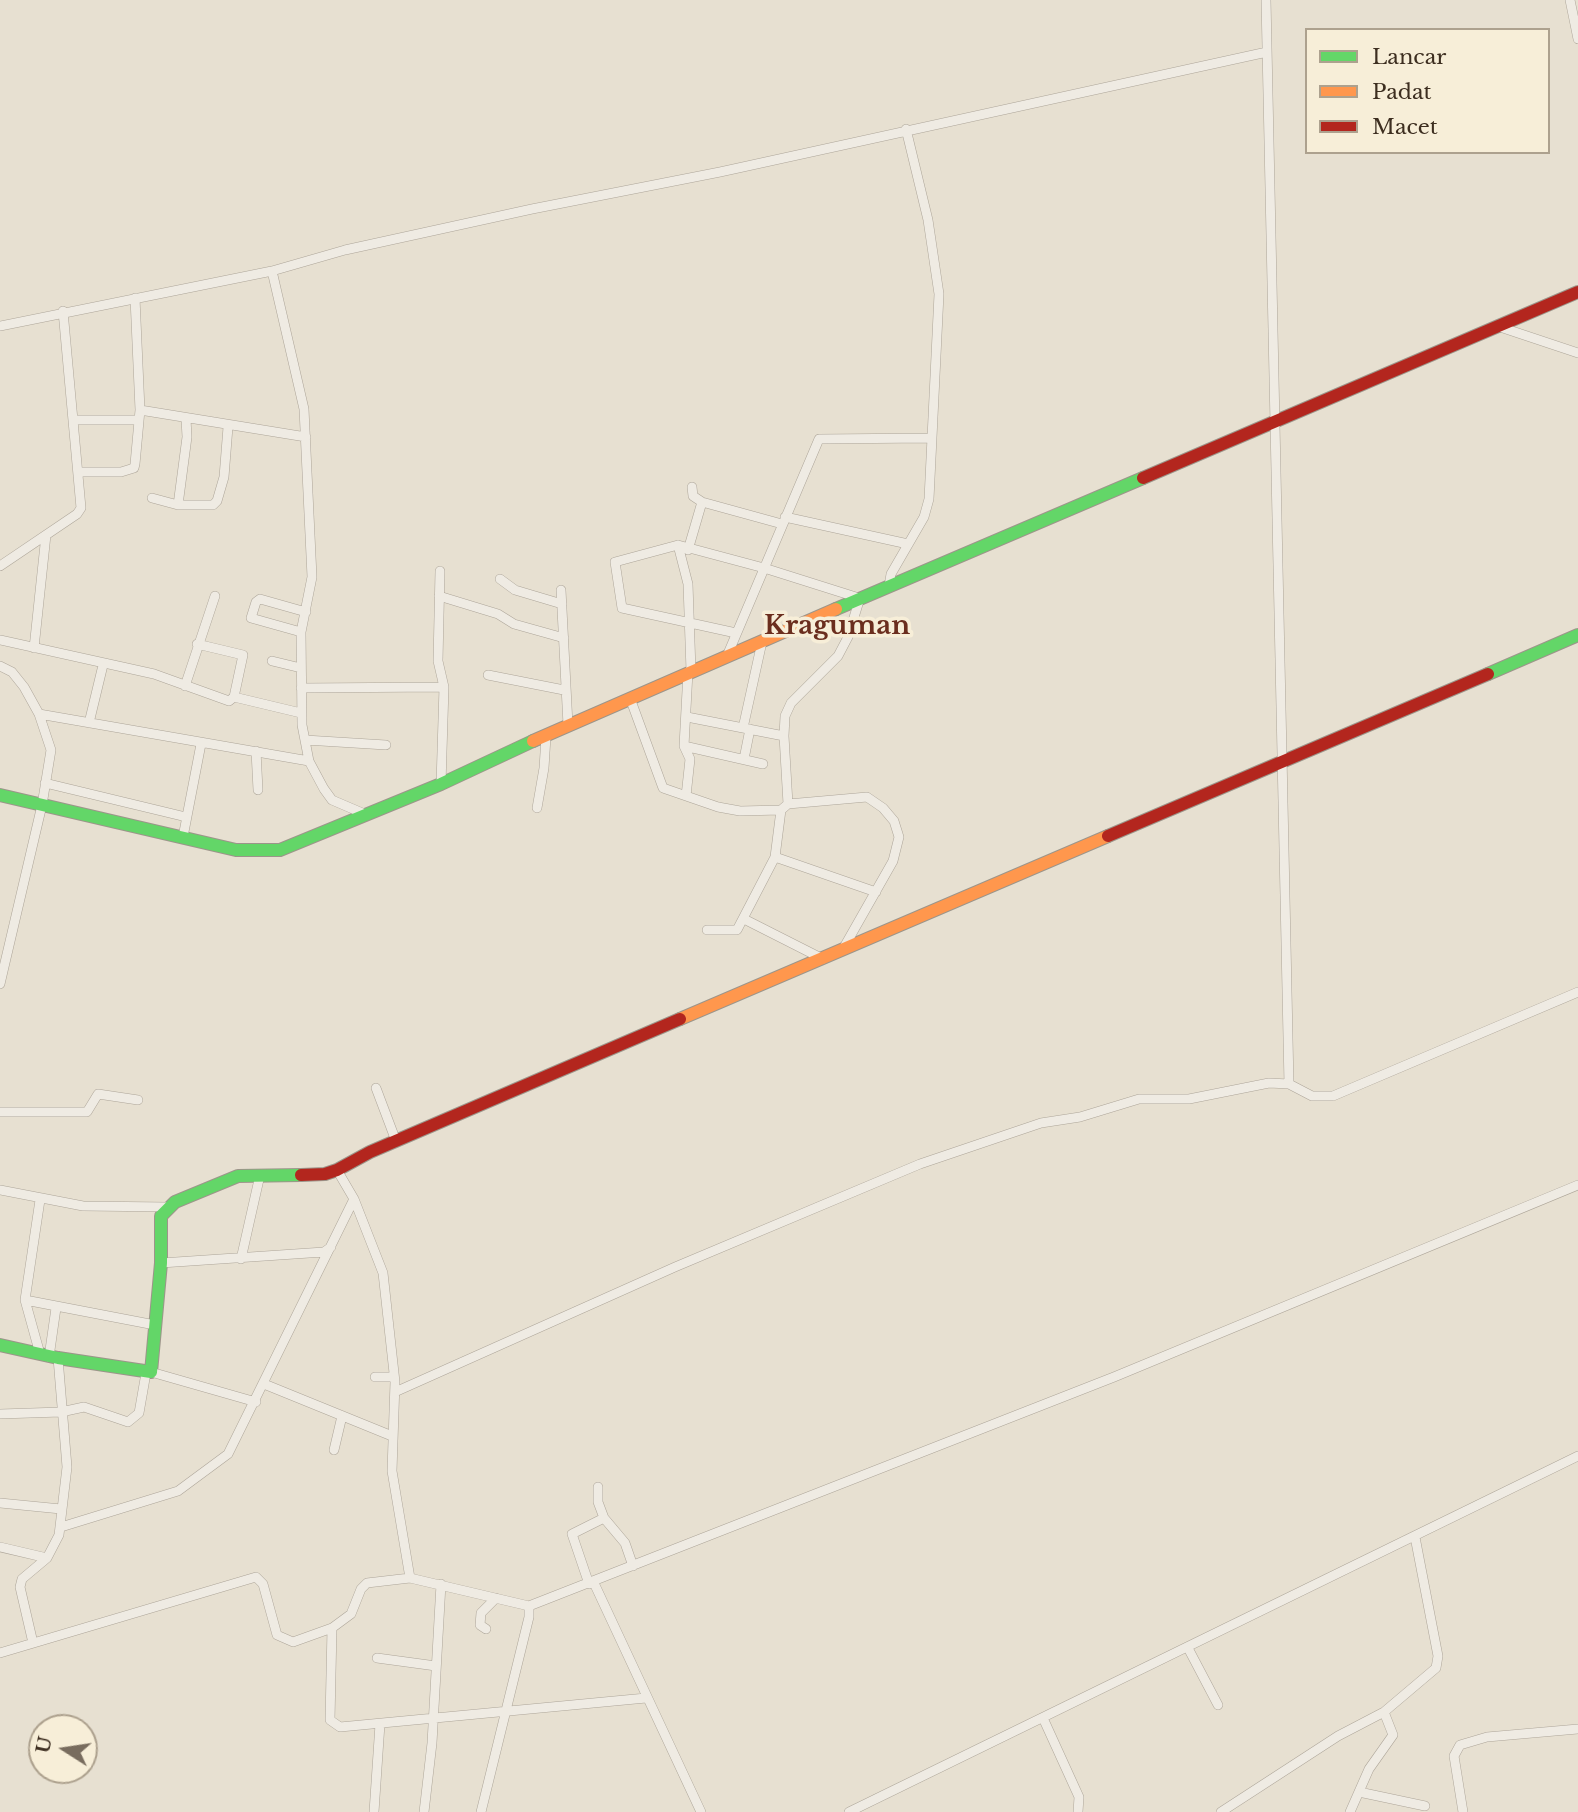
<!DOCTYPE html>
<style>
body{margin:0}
#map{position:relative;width:1578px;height:1812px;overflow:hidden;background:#e7e0d1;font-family:"Libre Baskerville",serif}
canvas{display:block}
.legend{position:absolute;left:1305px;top:28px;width:245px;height:126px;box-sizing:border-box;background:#f7eed8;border:2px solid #ada18e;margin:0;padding:9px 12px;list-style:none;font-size:21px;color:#3d2e20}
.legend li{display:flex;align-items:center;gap:14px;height:35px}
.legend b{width:35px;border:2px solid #ada18e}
.north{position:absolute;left:28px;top:1714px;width:70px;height:70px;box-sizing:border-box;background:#f7eed8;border:2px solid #ada18e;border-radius:50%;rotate:282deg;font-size:19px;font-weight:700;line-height:28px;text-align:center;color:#3d2e20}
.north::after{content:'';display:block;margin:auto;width:24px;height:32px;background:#786c5e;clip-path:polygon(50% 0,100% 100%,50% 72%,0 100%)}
</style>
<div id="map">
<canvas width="1578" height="1812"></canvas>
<ul class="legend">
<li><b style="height:9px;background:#63d668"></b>Lancar</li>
<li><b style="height:9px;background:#ff974d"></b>Padat</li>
<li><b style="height:9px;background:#b3261e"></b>Macet</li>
</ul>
<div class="north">U</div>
</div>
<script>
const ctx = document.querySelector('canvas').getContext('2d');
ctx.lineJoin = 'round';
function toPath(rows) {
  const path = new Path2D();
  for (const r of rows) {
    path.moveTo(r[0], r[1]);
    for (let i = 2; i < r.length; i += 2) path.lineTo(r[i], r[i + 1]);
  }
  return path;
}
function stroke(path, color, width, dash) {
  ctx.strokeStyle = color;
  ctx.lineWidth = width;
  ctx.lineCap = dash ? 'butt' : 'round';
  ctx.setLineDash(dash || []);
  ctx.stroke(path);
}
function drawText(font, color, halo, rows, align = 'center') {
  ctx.font = font + ' "Libre Baskerville",serif';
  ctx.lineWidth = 7;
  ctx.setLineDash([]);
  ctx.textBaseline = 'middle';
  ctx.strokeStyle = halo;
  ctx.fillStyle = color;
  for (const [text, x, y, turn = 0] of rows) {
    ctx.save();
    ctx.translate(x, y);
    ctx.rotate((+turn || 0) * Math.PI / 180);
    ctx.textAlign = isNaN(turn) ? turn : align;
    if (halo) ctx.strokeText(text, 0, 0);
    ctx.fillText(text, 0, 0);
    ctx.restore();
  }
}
const street = toPath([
 [1266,0,1289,1084,1312,1096,1333,1096,1578,992],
 [1570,0,1578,39],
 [272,271,304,409,312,577,301,632,302,725,309,761,324,789,332,800,367,815],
 [0,326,272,271,345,250,532,209,720,172,1267,52],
 [1497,326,1578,353],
 [140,410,306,437],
 [74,420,139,420],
 [80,472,121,472,134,468,135,464,140,410,135,298],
 [692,487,693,496,702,502,782,524],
 [152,498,178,505,213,505,217,501,224,477,228,427],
 [178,505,187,437,186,419],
 [785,517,908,544],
 [678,545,688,584,691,671],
 [688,550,702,502],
 [0,566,77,514,81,508,63,311],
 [440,571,438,661,444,687,441,784],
 [500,579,515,590,562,604],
 [889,586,891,574,924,517,929,499,939,294,928,220,906,129],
 [561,590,568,725],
 [439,596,498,614,514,624,564,638],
 [301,632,251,618,256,602,260,599,306,612],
 [736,633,622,608,615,562,678,545,764,568,859,598],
 [0,640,154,674,229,701,234,697,301,713],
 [197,644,243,655,234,697],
 [34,648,46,535],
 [727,656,819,439,930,438],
 [272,661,301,668],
 [0,666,12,672,24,687,39,714,51,750,42,805,0,984],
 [488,675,564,690],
 [185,686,215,596],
 [301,688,444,687],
 [630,698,663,788,718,807,740,811,781,810,788,804],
 [39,714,309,761],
 [687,717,784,736],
 [89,723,103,665],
 [743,728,762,642],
 [305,740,386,745],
 [684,746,763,764],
 [256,751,258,790],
 [744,759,750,729],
 [45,783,186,817],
 [686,796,690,759,684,746,688,672],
 [537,808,544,768,546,737],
 [183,837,201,744],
 [775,857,876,892],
 [744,919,823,959],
 [707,930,737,930,775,857,781,810],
 [843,949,893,861,899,837,894,821,883,808,867,797,788,804,784,736,785,716,791,703,838,656,848,637,859,601],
 [376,1088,396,1141],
 [0,1112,87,1112,98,1094,138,1100],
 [0,1190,83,1206,168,1207],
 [354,1199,383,1273,395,1382,392,1471,410,1578,529,1606,1114,1377,1578,1185],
 [241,1259,260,1175],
 [161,1263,324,1252,331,1247],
 [25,1300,155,1325],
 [40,1354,25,1300,40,1200],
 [49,1357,56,1308],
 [151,1372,256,1402],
 [375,1377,394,1377],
 [264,1384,392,1436],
 [395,1392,675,1267,920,1164,1041,1123,1080,1117,1139,1099,1189,1099,1269,1083,1289,1084],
 [0,1414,61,1412,84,1407,128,1422,139,1413,146,1373],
 [334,1450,342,1416],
 [598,1487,598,1502,604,1518,625,1543,633,1566],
 [0,1503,61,1509],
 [61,1527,178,1491,228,1454,354,1199,337,1170],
 [0,1547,47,1558],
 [594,1583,701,1812],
 [589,1584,572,1534,604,1518],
 [332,1628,330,1720,340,1727,646,1698],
 [486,1629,480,1625,481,1613,496,1598],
 [33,1643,20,1587,22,1579,47,1558,59,1535,67,1467,58,1358],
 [1188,1648,1218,1705],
 [0,1653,256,1577,263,1584,277,1635,293,1642,332,1628,351,1614,361,1589,367,1583,410,1578],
 [377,1658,436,1666],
 [1043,1718,1079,1797,1078,1812],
 [1359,1792,1425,1806],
 [374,1812,380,1724],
 [424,1812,432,1743,441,1584],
 [481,1812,529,1617,529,1606],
 [849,1812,1578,1456],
 [1221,1812,1338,1736,1384,1712,1436,1668,1438,1656,1415,1537],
 [1350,1812,1369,1769,1393,1735,1384,1712],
 [1463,1812,1454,1756,1460,1745,1487,1737,1578,1729]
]);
const fast = toPath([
 [836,609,1143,478],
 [1488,674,1578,635],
 [0,795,236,850,280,850,441,784,533,741],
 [0,1345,58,1358,151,1372,161,1263,161,1216,175,1202,238,1176,301,1175]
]);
const slow = toPath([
 [533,741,836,609],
 [680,1019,1108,836]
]);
const jam = toPath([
 [1143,478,1578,292],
 [1108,836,1488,674],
 [301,1175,325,1174,337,1170,370,1152,680,1019]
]);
stroke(street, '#ada599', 10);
stroke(fast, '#9c958a', 14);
stroke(slow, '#9c958a', 14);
stroke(jam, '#9c958a', 14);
stroke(street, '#efebe3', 9);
stroke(fast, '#63d668', 12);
stroke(slow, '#ff974d', 12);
stroke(jam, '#b3261e', 12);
drawText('bold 26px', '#6b2e1e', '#f7eed8', [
 ["Kraguman",837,627]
]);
</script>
